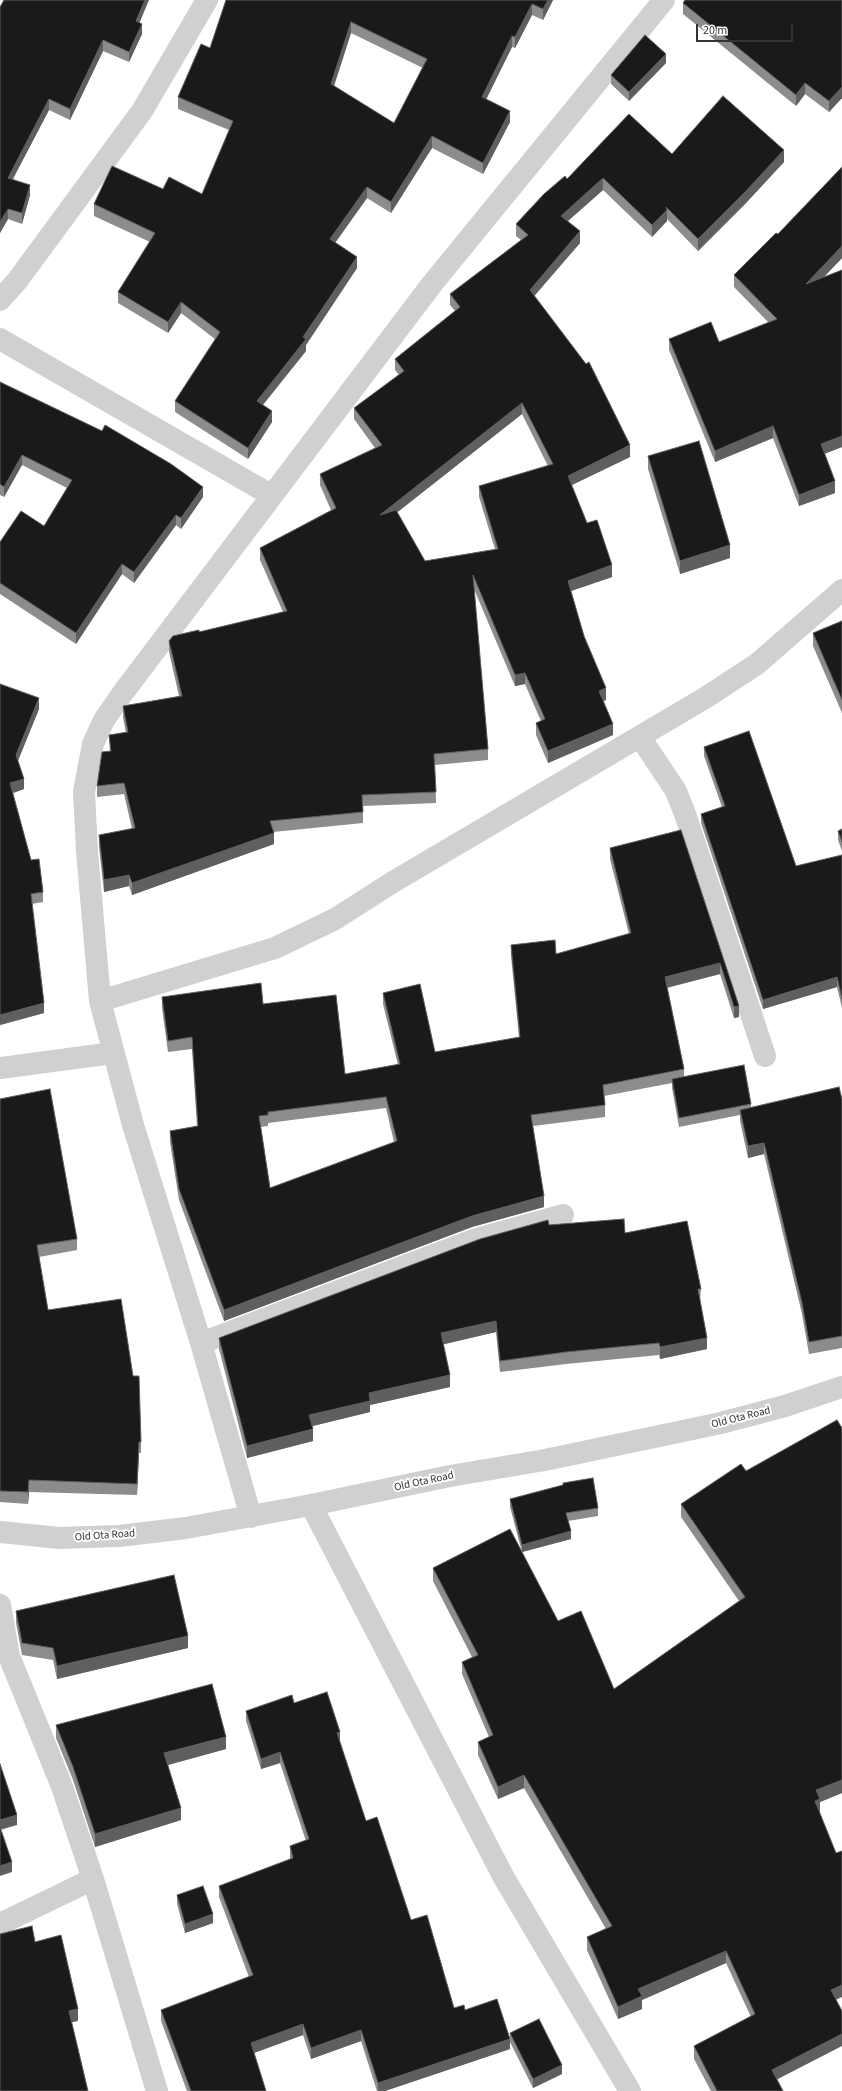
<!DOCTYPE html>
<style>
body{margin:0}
#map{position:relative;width:842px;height:2091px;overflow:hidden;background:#fff;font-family:"Source Sans 3",sans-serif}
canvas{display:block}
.scale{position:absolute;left:696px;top:24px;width:97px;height:18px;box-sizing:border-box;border:2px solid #333;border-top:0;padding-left:5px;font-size:12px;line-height:14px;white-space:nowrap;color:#333;-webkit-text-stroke:3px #fff;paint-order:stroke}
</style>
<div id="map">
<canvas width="842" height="2091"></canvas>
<div class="scale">20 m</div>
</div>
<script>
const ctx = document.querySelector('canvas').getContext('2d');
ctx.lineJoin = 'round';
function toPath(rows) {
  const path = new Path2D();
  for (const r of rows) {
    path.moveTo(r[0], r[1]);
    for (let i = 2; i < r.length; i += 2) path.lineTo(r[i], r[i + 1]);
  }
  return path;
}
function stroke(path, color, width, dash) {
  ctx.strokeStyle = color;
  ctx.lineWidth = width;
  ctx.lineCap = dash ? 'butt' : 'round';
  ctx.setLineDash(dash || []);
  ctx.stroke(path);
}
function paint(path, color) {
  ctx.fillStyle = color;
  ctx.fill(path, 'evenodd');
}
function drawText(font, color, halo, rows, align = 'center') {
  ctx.font = font + ' "Source Sans 3",sans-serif';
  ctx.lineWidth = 4;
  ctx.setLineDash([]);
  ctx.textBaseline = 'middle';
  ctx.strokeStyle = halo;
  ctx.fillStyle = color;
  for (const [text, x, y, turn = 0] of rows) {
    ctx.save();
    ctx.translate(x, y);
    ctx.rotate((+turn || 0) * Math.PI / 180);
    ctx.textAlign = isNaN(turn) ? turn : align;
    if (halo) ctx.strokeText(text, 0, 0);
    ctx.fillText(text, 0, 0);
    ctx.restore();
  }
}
stroke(toPath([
 [0,300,17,281,142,111,207,0],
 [0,339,271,495],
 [640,737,676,791,685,814,765,1056],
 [100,1001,275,948,335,919,393,882,705,698,757,664,842,590],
 [0,1068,113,1053],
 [201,1343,476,1239,563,1215],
 [311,1505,503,1876,630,2091],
 [251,1517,201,1343,133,1125,100,1001,87,851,84,792,93,744,104,720,122,694,432,284,664,0],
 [0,1532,59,1538,119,1536,186,1528,311,1505,450,1476,545,1460,721,1423,785,1406,842,1387],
 [0,1605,9,1656,61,1784,93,1879,157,2091],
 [0,1924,93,1879]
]), '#d0d0d0', 22);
paint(toPath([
 [226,0,553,0,543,20,532,15,515,48,512,47,486,99,510,122,483,174,432,148,391,213,367,198,335,243,357,268,306,345,306,351,263,405,272,422,248,459,175,412,175,401,215,339,181,313,168,333,118,303,118,292,150,242,94,216,94,204,163,189,202,194,229,130,178,109,178,97,210,48],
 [351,33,423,68,394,123,334,86],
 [842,0,842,98,829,112,805,94,796,106,683,14,683,3],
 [0,7,140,23,142,34,129,62,103,51,70,120,49,110,13,179,30,195,22,224,8,219,0,233],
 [666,63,629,101,611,84,611,75],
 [672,154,784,162,746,203,698,251,667,219,667,221,652,237,603,190,568,221,580,243,534,296,630,457,571,485,587,523,612,577,571,591,584,636,606,700,603,701,613,735,548,763,536,735,536,723,541,721,525,684,515,686,474,589,488,749,488,760,435,765,436,803,363,806,363,823,273,832,274,844,132,895,129,886,104,892,99,847,99,835,132,829,124,794,97,797,97,786,110,752,109,735,126,733,123,717,123,706,179,696,169,652,169,641,199,632,283,612,260,560,260,548,331,510,320,485,320,474,375,448,354,419,354,408,399,375,395,370,395,359,455,311,450,305,450,294,521,240,516,236,516,224,567,179],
 [522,414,548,466,479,486,479,497,495,549,425,561,397,512],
 [842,167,842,258,823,278,842,270,842,447,824,454,835,493,799,506,773,438,715,462,669,350,669,339,719,342,769,323,734,287,734,275,778,234],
 [0,382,203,497,181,529,176,525,134,583,122,574,76,644,0,594,0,542,44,526,67,488,22,465,4,497,0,495],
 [648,456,730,558,680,574,648,469],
 [842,621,842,713,813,646,813,633],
 [0,684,39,709,18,761,24,789,13,793,31,860,43,892,43,902,32,904,44,1013,0,1025],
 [704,747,796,866,842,855,842,1008,837,987,763,1009,701,823,701,814,722,807,704,756],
 [842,829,842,851,838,840,838,831],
 [681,830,739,1017,734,1018,720,974,667,988,684,1069,684,1076,751,1104,751,1107,842,1099,842,1348,809,1354,802,1314,764,1154,748,1158,740,1121,740,1115,679,1127,672,1088,672,1083,604,1096,605,1105,605,1117,533,1126,544,1207,472,1227,224,1321,179,1200,170,1142,170,1131,197,1126,192,1049,168,1052,162,1008,162,997,263,1004,345,1074,398,1065,383,1004,383,993,435,1052,519,1037,511,956,511,945,556,954,629,934,610,859,610,848],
 [386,1108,394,1142,270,1188,261,1127,268,1126,268,1123],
 [0,1099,77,1239,77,1250,39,1257,48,1310,141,1442,141,1453,139,1453,137,1495,29,1492,28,1504,0,1502],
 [549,1225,625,1233,701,1289,700,1301,707,1349,660,1359,659,1355,566,1364,500,1372,496,1332,443,1344,450,1387,370,1405,370,1412,312,1426,313,1441,247,1458,219,1349,219,1338],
 [842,1428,842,1793,820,1802,819,1812,836,2000,777,2080,783,2091,711,2091,694,2059,694,2046,751,2017,726,1963,642,2000,642,2009,618,2019,587,1950,587,1937,606,1929,524,1788,498,1799,478,1755,478,1742,489,1737,462,1674,462,1662,472,1657,433,1581,433,1568,558,1621,614,1689,739,1601,681,1517,681,1504,746,1471],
 [510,1499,598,1508,598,1516,568,1521,571,1539,522,1552,510,1507],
 [16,1611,188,1648,57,1679,53,1660,22,1655,16,1623],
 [294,1703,340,1743,366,1821,411,1920,454,2008,465,2010,510,2049,385,2091,377,2091,361,2041,311,2059,303,2035,254,2053,266,2091,187,2091,161,2021,161,2010,249,1977,219,1897,219,1886,290,1859,290,1846,306,1841,280,1763,261,1769,246,1721,246,1711],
 [56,1725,226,1749,168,1765,181,1820,95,1847,73,1780,56,1738],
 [177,1895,213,1923,185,1933,177,1904],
 [510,2033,562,2074,533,2088,510,2042]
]), '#8c8c8c');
paint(toPath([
 [145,0,149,0,136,31,136,21],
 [548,0,553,0,543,20,543,9],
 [532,4,532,15,515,48,515,37],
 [351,22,351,33,331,95,331,84],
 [142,24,142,34,129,62,129,52],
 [512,36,512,47,482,108,482,97],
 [103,40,103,51,70,120,70,109],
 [666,54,666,63,629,101,629,92],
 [805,83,805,94,796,106,796,95],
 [842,87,842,98,829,112,829,101],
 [49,99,49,110,8,188,8,178],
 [510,111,510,122,483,174,483,163],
 [432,136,432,148,391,213,391,202],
 [784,150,784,162,746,203,698,251,698,239],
 [603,178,603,190,561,227,561,216],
 [30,185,30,195,22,224,22,213],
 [367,187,367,198,330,250,330,239],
 [8,209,8,219,0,233,0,222],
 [667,210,667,221,652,237,652,225],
 [580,231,580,243,530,301,530,290],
 [842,246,842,258,806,296,806,284],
 [357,257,357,268,306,345,306,351,257,412,257,401,303,337],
 [181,302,181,313,168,333,168,322],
 [522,403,522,414,380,526,380,515],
 [272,411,272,422,248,459,248,448],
 [773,426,773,438,715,462,715,451],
 [842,436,842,447,821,455,821,444],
 [630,445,630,457,568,487,568,476],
 [22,455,22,465,4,497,4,487],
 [835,481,835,493,799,506,799,495],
 [203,487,203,497,181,529,181,518],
 [176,515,176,525,134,583,134,572],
 [730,545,730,558,680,574,680,561],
 [122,564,122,574,76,644,76,633],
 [612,565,612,577,568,592,568,581],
 [525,673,525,684,515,686,515,675],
 [606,688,606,700,599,703,599,691],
 [39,698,39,709,16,765,16,755],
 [613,724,613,735,548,763,548,751],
 [24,779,24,789,10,794,10,783],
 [274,833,274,844,132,895,132,883],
 [129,875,129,886,104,892,104,880],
 [720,963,720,974,665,988,665,977],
 [837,977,837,987,763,1009,763,1000],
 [44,1003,44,1013,0,1025,0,1015],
 [739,1006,739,1017,734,1018,734,1007],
 [764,1143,764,1154,748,1158,748,1146],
 [544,1196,544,1207,472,1227,224,1321,224,1310,472,1216],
 [496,1321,496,1332,441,1345,441,1333],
 [707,1338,707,1349,660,1359,660,1347],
 [450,1375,450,1387,370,1405,370,1412,309,1427,309,1415,369,1393],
 [313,1429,313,1441,247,1458,247,1446],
 [139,1442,139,1453,137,1495,137,1484],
 [29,1480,29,1492,28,1504,28,1492],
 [571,1531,571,1539,522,1552,522,1545],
 [188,1636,188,1648,57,1679,57,1666],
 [340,1732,340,1743,337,1744,337,1733],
 [226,1737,226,1749,164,1766,164,1753],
 [280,1752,280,1763,261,1769,261,1759],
 [524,1775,524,1788,498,1799,498,1787],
 [842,1780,842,1793,820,1802,820,1812,815,1814,816,1790],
 [181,1808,181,1820,95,1847,95,1834],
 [17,1815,17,1825,0,1830,0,1820],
 [12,1862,12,1872,0,1876,0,1866],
 [213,1914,213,1923,185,1933,185,1924],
 [726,1951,726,1963,642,2000,642,2009,618,2019,618,2007,638,1989],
 [842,1985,842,1997,831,2002,831,1990],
 [78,2009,78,2021,69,2023,69,2011],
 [303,2024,303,2035,251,2054,251,2043],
 [361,2030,361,2041,311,2059,311,2048],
 [842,2034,842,2046,772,2082,772,2070],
 [510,2039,510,2049,385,2091,378,2091,378,2083],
 [562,2065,562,2074,533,2088,533,2079]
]), '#5f5f5f');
const building = toPath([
 [4,0,145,0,136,21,142,24,129,52,103,40,70,109,49,99,8,178,30,185,22,213,8,209,0,222,0,7,4,0],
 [226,0,548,0,543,9,532,4,515,37,512,36,482,97,510,111,483,163,432,136,391,202,367,187,330,239,357,257,303,337,306,339,257,401,272,411,248,448,175,401,220,332,181,302,168,322,118,292,155,233,94,204,112,166,163,189,169,177,202,194,233,121,178,97,201,44,210,48,226,0],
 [351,22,427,59,394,123,331,84,351,22],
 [685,0,842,0,842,87,829,101,805,83,796,95,683,3,685,0],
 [645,35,666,54,629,92,611,75,645,35],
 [723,96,784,150,746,191,698,239,666,207,667,210,652,225,603,178,561,216,580,231,530,290,586,364,589,362,630,445,568,476,587,523,597,520,612,565,568,581,584,636,606,688,599,691,613,724,548,751,536,723,545,719,525,673,515,675,473,575,488,749,434,754,436,792,362,795,363,812,270,821,274,833,132,883,129,875,104,880,99,835,135,828,124,783,97,786,102,752,111,751,109,735,128,732,123,706,182,696,169,641,173,636,199,630,199,632,287,611,260,548,336,508,320,474,382,445,354,408,404,371,395,359,460,307,450,294,528,235,516,224,544,194,565,176,567,179,629,114,672,154,723,96],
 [522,403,553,464,479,486,498,549,425,561,396,510,380,515,522,403],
 [842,167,842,246,806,284,842,270,842,436,821,444,835,481,799,495,773,426,715,451,669,339,711,322,719,342,777,319,734,275,776,233,778,234,842,167],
 [0,382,102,431,105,425,171,464,203,487,181,518,176,515,134,572,122,564,76,633,0,583,0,542,21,511,44,526,72,480,22,455,4,487,0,484,0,382],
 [699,441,730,545,680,561,648,456,699,441],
 [842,621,842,700,813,633,842,621],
 [0,684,39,698,16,755,24,779,10,783,31,860,39,859,43,892,31,894,44,1003,0,1015,0,684],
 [749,731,796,866,842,855,842,999,837,977,763,1000,701,814,725,806,704,747,749,731],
 [842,829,842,842,838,831,842,829],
 [681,830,739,1006,734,1007,720,963,665,977,684,1069,603,1085,605,1105,531,1115,544,1196,472,1216,224,1310,179,1189,170,1131,198,1126,192,1037,168,1041,162,997,261,983,263,1004,336,995,345,1074,400,1064,383,993,420,984,435,1052,520,1037,511,945,555,940,556,954,631,933,610,848,681,830],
 [386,1097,397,1141,270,1188,259,1116,268,1115,268,1112,386,1097],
 [744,1065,751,1104,679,1118,672,1079,744,1065],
 [839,1087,842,1099,842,1336,809,1342,802,1303,764,1143,748,1146,740,1110,839,1087],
 [50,1089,77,1239,37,1245,48,1310,121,1299,133,1376,139,1376,141,1442,139,1442,137,1484,29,1480,28,1492,0,1491,0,1099,50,1089],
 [624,1219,625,1233,687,1221,701,1289,698,1289,707,1338,660,1347,659,1343,566,1352,500,1361,496,1321,441,1333,450,1375,369,1393,370,1401,309,1415,313,1429,247,1446,219,1338,480,1239,548,1220,549,1225,624,1219],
 [837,1420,842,1428,842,1780,816,1790,820,1799,815,1801,836,1853,842,1851,842,1985,831,1990,842,2011,842,2034,772,2070,783,2091,717,2091,694,2046,755,2014,726,1951,638,1989,642,1996,618,2007,587,1937,612,1926,524,1775,498,1787,478,1742,493,1735,462,1662,478,1655,433,1568,510,1529,558,1621,581,1611,614,1689,745,1597,681,1504,741,1464,746,1471,837,1420],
 [593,1478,598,1508,566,1513,571,1531,522,1545,510,1499,563,1485,563,1483,593,1478],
 [174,1575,188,1636,57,1666,53,1648,22,1643,16,1611,174,1575],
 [212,1684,226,1737,164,1753,181,1808,95,1834,73,1767,56,1725,212,1684],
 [327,1692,340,1732,337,1733,366,1821,377,1817,411,1920,427,1915,454,2008,464,2005,465,2010,497,1999,510,2039,378,2083,361,2030,311,2048,303,2024,251,2043,266,2091,191,2091,161,2010,253,1975,219,1886,293,1858,290,1846,309,1839,280,1752,261,1759,246,1711,292,1695,294,1703,327,1692],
 [0,1764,17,1815,0,1820,0,1764],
 [0,1827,12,1862,0,1866,0,1827],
 [203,1886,213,1914,185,1924,177,1895,203,1886],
 [32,1926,35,1942,61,1935,78,2009,69,2011,88,2091,0,2091,0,1934,32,1926],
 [539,2019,562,2065,533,2079,510,2033,539,2019]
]);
paint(building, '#1a1a1a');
stroke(building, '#5f5f5f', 1);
drawText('11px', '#333', '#fff', [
 ["Old Ota Road",741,1418,-14],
 ["Old Ota Road",424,1482,-12],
 ["Old Ota Road",105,1536,-4]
]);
</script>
